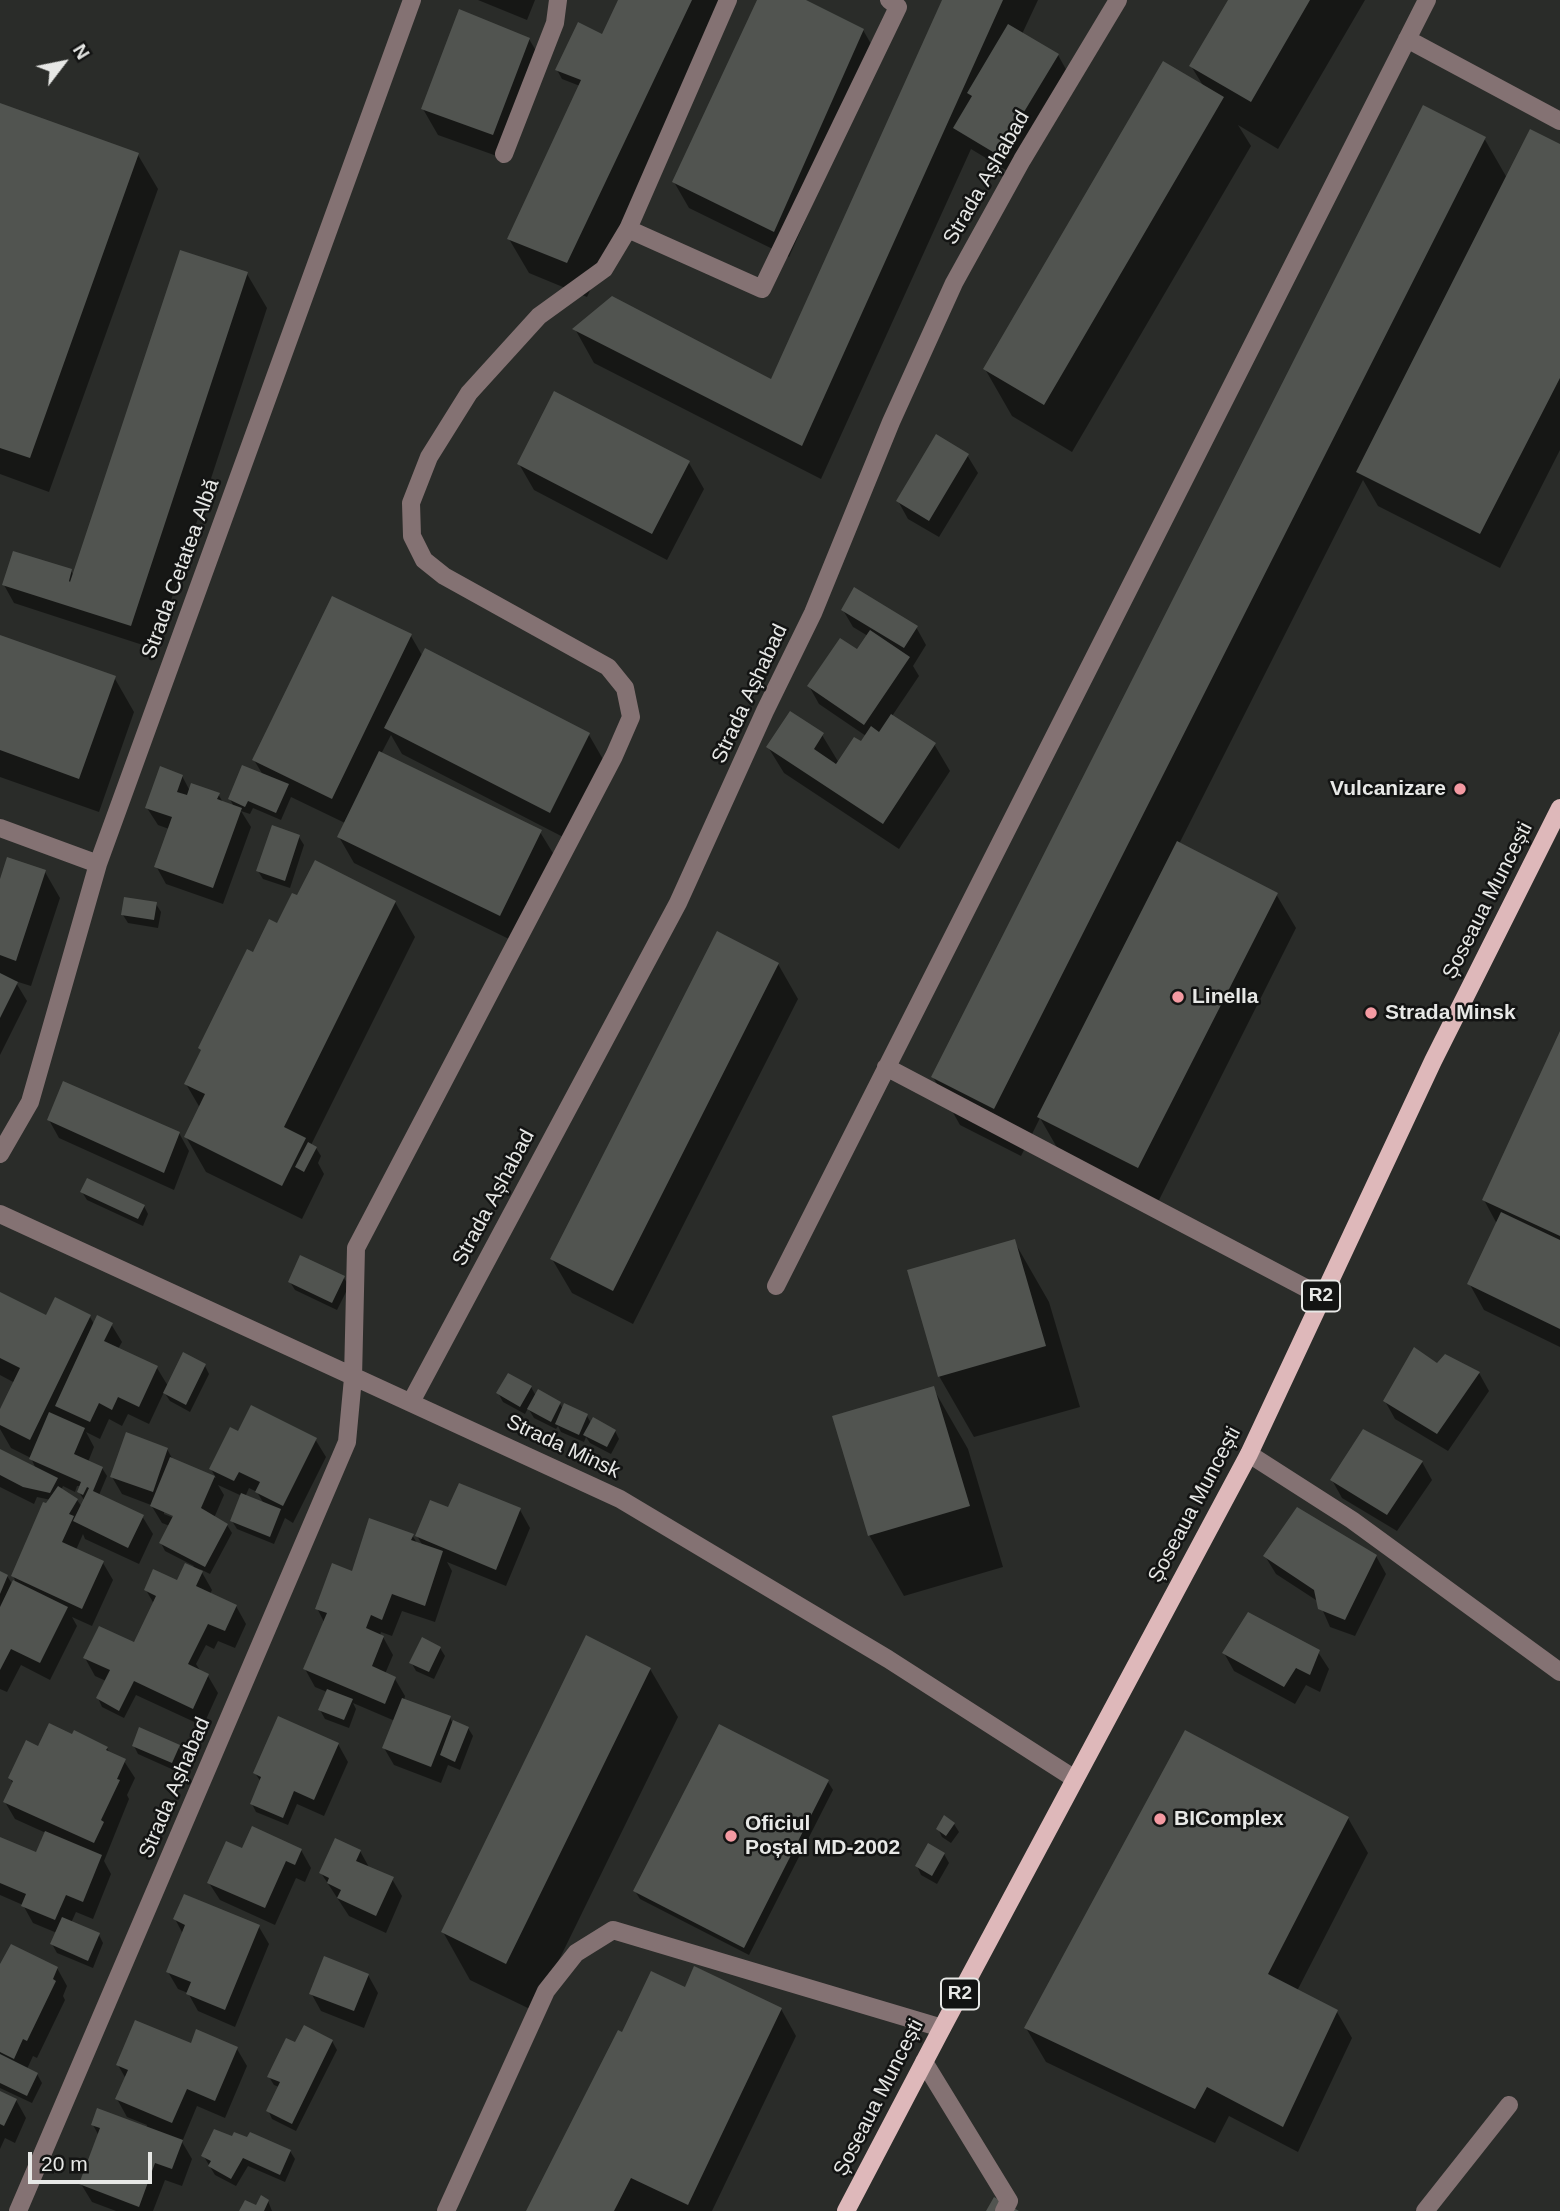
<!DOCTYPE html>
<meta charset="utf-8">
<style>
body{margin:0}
#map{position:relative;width:1560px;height:2211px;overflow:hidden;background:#2a2c29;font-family:Arial,sans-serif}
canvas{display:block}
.north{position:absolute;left:28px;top:28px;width:70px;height:70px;-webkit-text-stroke:5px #131413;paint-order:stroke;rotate:58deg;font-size:19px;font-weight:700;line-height:28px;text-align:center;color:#e7e8e6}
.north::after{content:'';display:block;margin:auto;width:24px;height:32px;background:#e7e8e6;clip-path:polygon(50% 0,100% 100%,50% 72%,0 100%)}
.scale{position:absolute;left:28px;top:2152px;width:124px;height:32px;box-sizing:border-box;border:4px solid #e7e8e6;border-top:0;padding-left:9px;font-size:21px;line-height:24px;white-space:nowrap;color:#e7e8e6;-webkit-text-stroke:5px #131413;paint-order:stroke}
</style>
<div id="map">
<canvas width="1560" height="2211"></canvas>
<div class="north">N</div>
<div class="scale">20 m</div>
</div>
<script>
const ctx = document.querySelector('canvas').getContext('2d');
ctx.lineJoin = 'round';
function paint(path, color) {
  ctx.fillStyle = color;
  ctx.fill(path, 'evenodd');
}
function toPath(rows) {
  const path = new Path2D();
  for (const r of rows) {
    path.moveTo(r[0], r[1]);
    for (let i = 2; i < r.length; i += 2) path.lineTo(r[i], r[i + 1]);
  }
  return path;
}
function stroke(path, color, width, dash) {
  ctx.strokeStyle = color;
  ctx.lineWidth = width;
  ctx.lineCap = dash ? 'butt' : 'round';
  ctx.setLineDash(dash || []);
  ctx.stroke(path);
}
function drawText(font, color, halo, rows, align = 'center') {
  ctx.font = font + ' Arial,sans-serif';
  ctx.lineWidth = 5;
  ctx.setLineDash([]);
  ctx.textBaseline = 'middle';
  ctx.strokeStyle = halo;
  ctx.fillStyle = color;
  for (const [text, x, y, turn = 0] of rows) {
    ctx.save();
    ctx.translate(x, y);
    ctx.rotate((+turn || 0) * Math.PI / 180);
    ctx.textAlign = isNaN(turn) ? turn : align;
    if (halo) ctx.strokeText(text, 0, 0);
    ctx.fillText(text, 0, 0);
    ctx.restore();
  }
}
paint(toPath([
 [478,0,535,0,527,20],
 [620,0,728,0,587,297,529,273,509,239,580,86,562,79,557,70,603,37],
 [759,0,802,0,863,30,878,56,789,257,689,208,674,182],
 [944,0,1038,0,1022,34,1058,55,1068,73,1009,172,971,149,821,479,594,363,575,329,772,381],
 [1230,0,1365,0,1278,149,1238,125,1251,146,1072,452,1012,416,985,369,1204,87,1191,66],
 [529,39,545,66,508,160,438,135,423,109],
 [0,105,138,155,158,189,49,492,0,474],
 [1484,138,1507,178,1560,146,1560,450,1500,568,1378,506,1363,480,1179,844,1276,894,1296,928,1158,1202,1059,1151,1040,1118,1021,1156,960,1125,933,1077],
 [247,274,267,308,155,649,14,603,4,585,71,571,74,576],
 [967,455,978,473,939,537,908,519,898,501],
 [689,463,704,489,667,560,534,490,519,464],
 [843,610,916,627,926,645,913,666,919,676,892,716,934,744,950,771,899,849,784,773,768,747,822,735,839,763,861,743,866,736,819,704,809,686,857,651,868,636,853,627],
 [0,636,114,677,134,712,99,812,0,777],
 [411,636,423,657,589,735,604,761,565,838,402,754,391,735,381,754,540,832,556,858,515,942,354,863,339,837,345,823,291,797,281,820,253,808,250,814,241,811,251,827,223,904,166,884,156,866,169,829,158,825,147,808,182,776,190,791,218,794,224,804,234,807,230,799,263,775,254,760],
 [299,837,304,845,290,888,263,879,258,871],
 [45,872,60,898,31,986,15,981,27,1001,0,1055,0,881],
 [395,902,415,937,311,1145,316,1148,321,1156,318,1163,324,1174,302,1219,206,1172,186,1137,200,1108,186,1084,202,1052,200,1048,253,955,278,925],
 [156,904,161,912,158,928,128,923,123,915],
 [778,964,798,999,633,1324,572,1293,552,1259],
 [1560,1035,1560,1347,1484,1310,1469,1283,1497,1224,1484,1200],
 [49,1120,179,1133,189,1151,174,1190,59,1138],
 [82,1192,144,1206,148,1214,143,1226,87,1200],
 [1014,1241,1049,1302,1080,1407,974,1437,939,1376],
 [344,1278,349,1286,337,1310,295,1290,290,1282],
 [0,1294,46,1318,90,1317,94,1324,111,1324,122,1342,118,1349,157,1368,168,1386,205,1366,209,1374,190,1412,170,1401,164,1392,149,1424,128,1414,122,1426,109,1419,100,1439,86,1432,94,1447,88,1462,102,1468,107,1476,99,1495,142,1516,153,1534,139,1564,85,1539,83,1534,76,1550,103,1563,113,1580,92,1626,72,1617,77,1626,50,1680,21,1665,7,1692,0,1689,0,1573,7,1576,13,1585,15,1580,13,1576,51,1500,37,1497,34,1504,0,1487,0,1451,36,1469,31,1458,11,1448,0,1429,0,1413,15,1383,0,1375],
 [63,1486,75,1492,77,1486,81,1486,79,1492,84,1500,82,1507,77,1500,61,1490],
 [1437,1365,1479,1373,1489,1391,1448,1451,1395,1419,1385,1401],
 [531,1387,536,1396,560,1404,563,1409,587,1416,591,1423,615,1431,619,1439,611,1454,590,1443,586,1437,584,1442,561,1432,558,1426,556,1429,534,1418,528,1408,525,1414,503,1402,498,1393],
 [933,1388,968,1449,1003,1567,904,1596,869,1535],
 [239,1434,315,1439,326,1457,293,1523,285,1518,274,1544,237,1529,232,1521,242,1496,218,1485,224,1495,214,1518,227,1525,232,1533,210,1574,200,1569,212,1590,210,1594,236,1606,246,1624,235,1648,218,1641,214,1649,206,1645,196,1664,201,1672,208,1676,218,1693,203,1726,136,1695,124,1718,102,1707,98,1698,106,1681,95,1676,85,1658,135,1645,154,1604,146,1590,178,1583,194,1566,165,1551,161,1543,170,1526,162,1523,151,1505,122,1494,112,1477,167,1449,173,1460,216,1478,211,1469],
 [249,1488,257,1492,264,1504,245,1497],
 [164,1510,202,1529,164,1514],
 [1422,1462,1432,1480,1397,1531,1342,1498,1332,1480],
 [449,1510,520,1510,530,1528,506,1586,447,1562,452,1571,435,1622,402,1611,392,1636,381,1632,380,1636,383,1637,393,1655,385,1674,395,1679,405,1696,404,1700,450,1718,453,1724,468,1728,473,1736,460,1770,448,1765,441,1783,394,1765,384,1748,395,1721,353,1703,356,1709,349,1728,325,1719,320,1710,327,1692,315,1687,305,1669,324,1622,317,1608,353,1574,412,1535,417,1543,423,1546,417,1536],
 [1265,1556,1376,1556,1386,1574,1355,1636,1330,1627,1319,1602,1276,1574],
 [440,1648,445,1656,434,1679,416,1671,411,1662],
 [1318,1652,1329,1669,1320,1692,1306,1685,1295,1704,1234,1671,1224,1653],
 [650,1669,678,1717,534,2011,470,1980,443,1932],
 [338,1744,348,1762,324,1816,297,1804,288,1825,256,1812,252,1804,261,1782,255,1773],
 [134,1746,178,1746,183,1755,176,1771,138,1754],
 [39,1748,107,1748,110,1754,124,1761,135,1778,127,1795,129,1799,104,1861,111,1874,93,1919,76,1912,71,1923,99,1935,103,1943,93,1968,57,1953,52,1944,57,1933,33,1923,23,1905,0,1895,0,1839,37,1855,46,1833,15,1819,5,1802,13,1784,10,1778],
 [828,1782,833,1790,749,1955,640,1899,635,1891],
 [1348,1818,1368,1853,1297,1991,1337,2012,1352,2038,1298,2152,1229,2116,1215,2143,1046,2062,1026,2028],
 [954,1824,959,1832,951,1843,942,1837,938,1829],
 [243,1850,301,1850,311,1868,305,1882,296,1878,275,1925,220,1900,209,1883],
 [360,1851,370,1869,392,1879,402,1896,386,1933,349,1916,321,1873],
 [944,1854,949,1863,937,1884,921,1875,917,1866],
 [175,1919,259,1927,269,1944,235,2027,198,2011,188,1993,178,1989,168,1972,183,1934],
 [0,1966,57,1968,67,1986,63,1996,65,2000,37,2058,33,2056,27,2069,37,2074,42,2083,32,2103,0,2088],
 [368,1975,378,1993,364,2028,321,2011,311,1993],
 [685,1989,781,2009,796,2036,712,2211,528,2211,623,2035],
 [332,2041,337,2050,296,2131,272,2119,268,2110,279,2087,274,2085,269,2077,296,2045],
 [191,2046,237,2049,247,2066,225,2118,197,2106,182,2142,192,2159,182,2186,165,2180,153,2211,116,2211,92,2202,81,2184,99,2136,93,2125,146,2128,147,2125,127,2117,117,2099,126,2079,118,2065],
 [0,2093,16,2100,26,2118,15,2143,5,2138,0,2149],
 [232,2139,290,2151,295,2159,285,2182,248,2166,236,2186,215,2175,203,2155],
 [268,2201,272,2211,241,2211,257,2208]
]), '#0007');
paint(toPath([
 [618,0,692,0,567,263,507,239,581,80,555,70,578,22,602,34],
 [757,0,806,0,864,29,774,232,672,182],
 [942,0,1003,0,802,446,572,329,612,296,771,379],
 [1228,0,1310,0,1251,102,1189,66],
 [459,9,530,38,493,135,421,109],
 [1008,24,1059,54,998,155,953,128,972,96,967,93],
 [1163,61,1224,97,1044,405,983,369],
 [0,103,139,153,30,458,0,448],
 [1423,105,1486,137,994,1109,931,1077],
 [1530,129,1560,144,1560,378,1480,534,1356,472],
 [180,250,248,272,131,626,2,585,13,551,72,569,69,581,70,582],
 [554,391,690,461,652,534,517,464],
 [936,434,969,454,929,521,896,501],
 [854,587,918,626,904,648,841,610],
 [332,596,412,634,332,799,252,760],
 [870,630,910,657,864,725,807,686,840,638,857,649],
 [0,635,116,676,79,779,0,750],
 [425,648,590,733,550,813,384,728],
 [790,711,824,733,814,749,836,764,854,737,861,741,871,726,879,732,891,714,936,743,883,824,766,747],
 [379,751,542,830,500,916,337,837],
 [242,765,289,784,276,813,248,801,245,807,228,799],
 [160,766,183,775,177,792,187,795,191,783,220,793,217,799,242,808,213,888,154,867,172,817,145,808],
 [272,825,300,835,285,881,256,871],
 [1177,841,1278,893,1138,1168,1037,1117],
 [7,857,46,870,16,961,0,955,0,879],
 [315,860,396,901,284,1127,306,1138,282,1186,184,1137,205,1094,184,1084,201,1050,198,1048,247,949,253,952,269,919,277,923,292,893,297,895],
 [124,897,157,902,154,920,121,915],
 [717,931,779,963,613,1291,550,1259],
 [0,973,18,982,0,1018],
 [1560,1031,1560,1236,1482,1200],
 [63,1081,180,1132,164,1173,47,1120],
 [308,1142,317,1147,304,1172,295,1167],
 [87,1178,145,1205,138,1219,80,1192],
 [1501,1212,1560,1240,1560,1329,1467,1284],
 [1015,1239,1046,1346,938,1377,907,1270],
 [300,1255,345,1276,332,1303,288,1282],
 [0,1292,46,1315,55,1297,91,1315,30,1440,0,1425,0,1409,20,1368,0,1358],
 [97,1315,113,1323,104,1341,158,1366,139,1407,118,1397,112,1410,99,1403,90,1422,55,1406],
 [1414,1347,1437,1363,1445,1354,1480,1372,1437,1434,1383,1401],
 [183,1352,206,1364,186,1405,163,1393],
 [508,1373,532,1386,520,1407,496,1393],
 [934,1386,970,1506,868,1536,832,1416],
 [538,1389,561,1402,551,1422,527,1409],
 [564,1403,588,1414,579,1435,555,1424],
 [251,1405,317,1438,283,1506,255,1492,260,1482,239,1472,234,1481,209,1469,230,1427,238,1431],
 [49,1412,85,1428,74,1454,103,1467,93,1491,144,1515,128,1548,73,1521,89,1488,87,1487,83,1495,77,1492,81,1482,29,1459],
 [593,1417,616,1430,607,1447,583,1435],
 [1363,1429,1423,1461,1387,1515,1330,1480],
 [126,1432,168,1448,153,1492,110,1477],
 [0,1449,58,1478,50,1493,23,1487,0,1475],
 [170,1457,215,1476,201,1508,228,1524,205,1567,159,1543,173,1516,150,1506],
 [459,1483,521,1508,496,1570,415,1536,430,1500,448,1507],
 [58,1486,78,1499,69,1514,74,1516,62,1542,104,1561,82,1609,11,1576,43,1502,46,1503],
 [241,1493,281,1509,270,1537,230,1521],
 [1297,1507,1377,1555,1345,1620,1318,1609,1314,1590,1263,1556],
 [369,1518,414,1534,411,1540,443,1551,425,1606,392,1594,382,1620,371,1615,366,1628,384,1636,372,1666,396,1677,385,1704,303,1669,327,1613,315,1609,332,1563,352,1571],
 [185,1563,203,1571,196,1586,237,1605,225,1631,208,1624,188,1664,209,1674,193,1709,134,1681,119,1711,96,1698,110,1670,83,1658,99,1626,134,1642,156,1596,144,1590,153,1569,177,1580],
 [0,1571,8,1575,0,1594],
 [13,1580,68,1607,40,1663,11,1649,0,1670,0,1607],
 [1248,1612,1320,1650,1310,1675,1296,1668,1284,1687,1222,1653],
 [586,1635,651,1668,506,1964,441,1932],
 [422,1637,441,1647,429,1672,409,1663],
 [327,1689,353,1699,344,1720,318,1710],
 [402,1698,451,1716,431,1767,382,1748],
 [278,1716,339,1743,314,1800,294,1791,283,1818,250,1804,261,1777,253,1773],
 [453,1720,469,1727,455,1762,440,1755],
 [49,1723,72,1734,74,1730,108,1747,106,1750,126,1759,117,1779,120,1780,101,1820,104,1822,94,1843,3,1802,13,1781,8,1778,26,1740,38,1746],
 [719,1724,829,1780,744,1948,633,1891],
 [139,1727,180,1745,172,1763,132,1746],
 [1185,1730,1349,1817,1268,1974,1338,2010,1283,2127,1207,2087,1195,2109,1024,2028],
 [944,1815,955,1823,946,1836,936,1829],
 [252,1826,302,1849,295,1865,286,1861,265,1908,207,1883,226,1841,242,1848],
 [45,1831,102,1855,83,1902,66,1895,55,1920,21,1906,26,1894,0,1883,0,1837,36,1852],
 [335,1838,361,1850,356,1861,394,1877,376,1916,337,1898,341,1890,327,1883,329,1878,319,1873],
 [928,1843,945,1853,932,1876,915,1866],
 [184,1894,260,1925,225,2010,186,1994,191,1982,166,1972,185,1925,173,1919],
 [62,1917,100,1933,88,1961,50,1944],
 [11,1944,58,1967,53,1979,56,1981,27,2041,23,2039,14,2059,0,2052,0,1964],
 [324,1956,369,1974,354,2011,309,1994],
 [694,1966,782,2008,688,2205,631,2178,614,2211,526,2211,618,2030,622,2032,651,1971,685,1987],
 [135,2020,191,2043,196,2029,238,2047,215,2101,187,2089,172,2123,115,2099,128,2070,116,2065],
 [304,2025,333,2040,292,2124,266,2111,280,2082,267,2077,286,2038,295,2042],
 [0,2054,38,2073,27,2096,0,2083],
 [0,2091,17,2099,4,2126,0,2124],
 [97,2108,183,2140,172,2169,155,2163,139,2207,79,2184,100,2128,91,2125],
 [214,2129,232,2136,234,2132,247,2137,250,2132,291,2150,280,2175,243,2158,231,2179,208,2166,211,2161,201,2156],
 [261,2195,269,2200,264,2211,239,2211,245,2200,256,2205],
 [994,2197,1019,2211,986,2211]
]), '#515450');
stroke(toPath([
 [1407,39,1560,121],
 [504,154,555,23,558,0],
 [628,229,762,289,898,7,889,0],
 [0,828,98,864],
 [886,1067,1321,1296],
 [0,1154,30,1102,98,864,412,0],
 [0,1214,620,1499,888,1659,1075,1779],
 [776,1286,1427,0],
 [411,1402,678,903,765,711,813,613,891,422,954,283,1022,160,1118,0],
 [1249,1454,1352,1520,1560,1672],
 [924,2062,1009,2201,1004,2211],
 [18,2211,347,1442,353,1378,356,1248,614,756,631,717,625,688,608,667,444,576,424,560,412,536,411,503,429,457,469,393,539,316,604,269,628,229,728,0],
 [446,2211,546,1991,576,1953,613,1930,942,2028],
 [1425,2211,1509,2105]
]), '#847273', 18);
stroke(toPath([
 [846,2211,942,2028,1249,1454,1433,1061,1560,808]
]), '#deb8ba', 18);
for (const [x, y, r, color] of [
 [1460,789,7,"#f49aa2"],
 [1178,997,7,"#f49aa2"],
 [1371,1013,7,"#f49aa2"],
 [1160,1819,7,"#f49aa2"],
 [731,1836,7,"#f49aa2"]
]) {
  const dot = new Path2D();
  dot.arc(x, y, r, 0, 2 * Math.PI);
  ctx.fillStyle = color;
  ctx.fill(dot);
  stroke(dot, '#131413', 2.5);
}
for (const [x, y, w] of [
 [1321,1296,38],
 [960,1994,38]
]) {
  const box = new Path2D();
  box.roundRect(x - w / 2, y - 15.5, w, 31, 5);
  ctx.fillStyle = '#131413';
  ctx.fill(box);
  stroke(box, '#e7e8e6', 2);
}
drawText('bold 19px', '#e7e8e6', null, [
 ["R2",1321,1296],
 ["R2",960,1994]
]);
drawText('21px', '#e7e8e6', '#131413', [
 ["Strada Așhabad",987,178,-60],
 ["Strada Cetatea Albă",181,569,-70],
 ["Strada Așhabad",750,694,-65],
 ["Șoseaua Muncești",1488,901,-63],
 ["Strada Așhabad",494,1198,-62],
 ["Strada Minsk",563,1447,25],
 ["Șoseaua Muncești",1195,1505,-62],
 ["Strada Așhabad",175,1788,-67],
 ["Șoseaua Muncești",879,2098,-63]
]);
drawText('bold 21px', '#e7e8e6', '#131413', [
 ["Vulcanizare",1446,789,"right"],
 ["Linella",1192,997],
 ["Strada Minsk",1385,1013],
 ["BIComplex",1174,1819],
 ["Oficiul",745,1824],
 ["Poștal MD-2002",745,1848]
], 'left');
</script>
